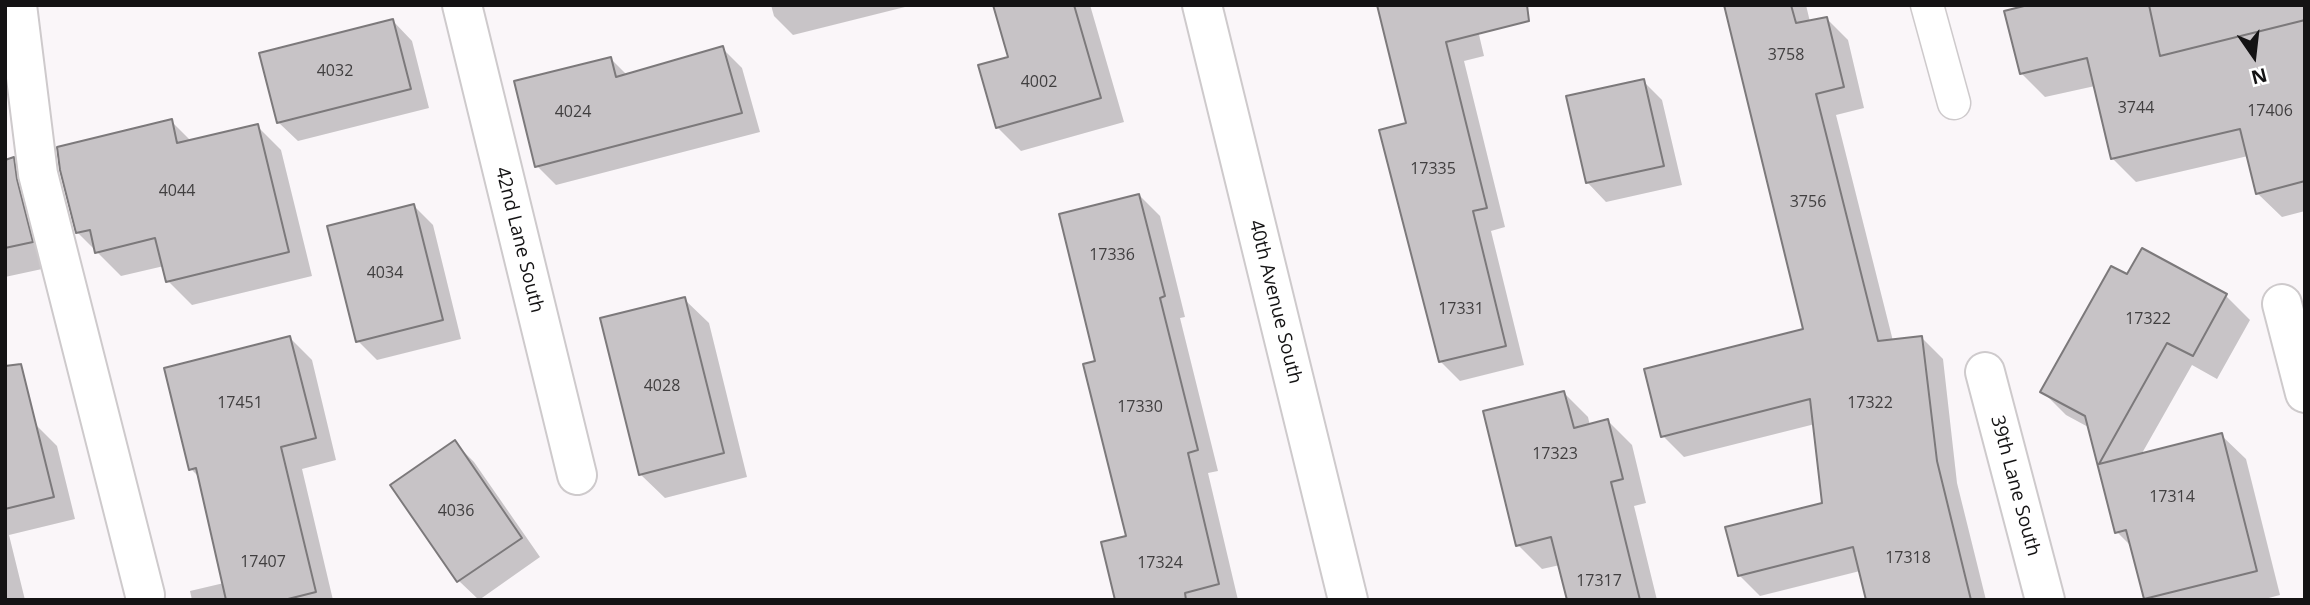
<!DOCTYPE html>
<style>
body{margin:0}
#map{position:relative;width:2310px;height:605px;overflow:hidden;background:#faf6f9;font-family:"Open Sans",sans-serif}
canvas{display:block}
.frame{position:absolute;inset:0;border:7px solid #141314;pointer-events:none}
.north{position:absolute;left:2219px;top:21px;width:70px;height:70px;-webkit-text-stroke:5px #fff;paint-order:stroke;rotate:166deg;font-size:19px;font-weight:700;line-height:28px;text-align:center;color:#141314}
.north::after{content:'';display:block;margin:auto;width:24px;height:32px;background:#141314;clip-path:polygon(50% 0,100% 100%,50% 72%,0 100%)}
</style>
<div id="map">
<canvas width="2310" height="605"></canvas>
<div class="frame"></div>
<div class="north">N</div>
</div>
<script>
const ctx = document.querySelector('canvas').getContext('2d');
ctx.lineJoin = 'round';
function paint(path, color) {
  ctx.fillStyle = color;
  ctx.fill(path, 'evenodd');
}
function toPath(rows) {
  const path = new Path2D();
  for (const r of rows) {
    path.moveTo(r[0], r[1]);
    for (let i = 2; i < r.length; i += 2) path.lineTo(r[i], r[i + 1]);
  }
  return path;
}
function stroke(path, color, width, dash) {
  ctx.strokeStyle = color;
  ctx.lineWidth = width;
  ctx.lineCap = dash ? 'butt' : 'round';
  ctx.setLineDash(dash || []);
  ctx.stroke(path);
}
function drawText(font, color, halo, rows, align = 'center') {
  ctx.font = font + ' "Open Sans",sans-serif';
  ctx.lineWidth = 5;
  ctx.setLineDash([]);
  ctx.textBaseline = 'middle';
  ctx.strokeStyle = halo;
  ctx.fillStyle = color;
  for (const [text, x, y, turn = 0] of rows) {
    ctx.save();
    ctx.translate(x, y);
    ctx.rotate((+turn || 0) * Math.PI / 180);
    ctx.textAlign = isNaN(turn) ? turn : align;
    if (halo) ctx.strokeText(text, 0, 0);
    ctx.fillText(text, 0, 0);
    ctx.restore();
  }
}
paint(toPath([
 [771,5,913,5,793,35,774,16],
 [995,5,1090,5,1124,122,1021,151,997,127,1010,58],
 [1378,5,1472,5,1484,56,1464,61,1505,227,1491,231,1524,365,1460,381,1440,361,1408,125],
 [1726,5,1806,5,1810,22,1826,18,1848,40,1864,108,1836,115,1893,341,1921,337,1943,359,1957,483,1986,600,1868,600,1860,571,1760,596,1739,575,1824,504,1815,424,1684,457,1663,436,1805,331],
 [2036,5,2305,5,2305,211,2282,217,2257,193,2248,156,2136,182,2112,158,2095,86,2045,97,2021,73],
 [393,21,412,41,429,108,298,141,278,122],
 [722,48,742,68,760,132,556,185,537,166,611,59,627,75],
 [1643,81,1662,100,1682,185,1606,202,1587,182],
 [171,121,191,141,257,126,281,150,312,276,192,305,168,281,164,266,121,276,77,232],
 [20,195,44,219,56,266,5,277,5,199],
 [1139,195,1160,216,1185,317,1180,318,1218,471,1208,473,1238,600,1117,600,1128,538,1098,362],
 [414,206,433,225,461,339,377,360,358,341],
 [2143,250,2226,296,2250,320,2217,379,2192,365,2141,455,2221,435,2246,459,2280,595,2261,600,2147,600,2132,547,2117,532,2090,428,2066,415,2042,391,2128,277],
 [684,299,709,323,747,477,665,498,640,474],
 [290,338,312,360,336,460,302,469,333,600,192,600,190,591,224,583,200,478,191,469],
 [1564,393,1588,417,1590,426,1608,421,1632,445,1646,503,1634,506,1657,600,1568,600,1560,565,1542,569,1518,545],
 [35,424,57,446,75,519,9,535,25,600,5,600,5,431],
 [455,443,474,462,540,557,479,600,459,581,393,486]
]), '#0003');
const building = toPath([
 [993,5,1074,5,1101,98,996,128,978,65,1008,57,993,5],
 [1377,5,1527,5,1529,21,1446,42,1487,208,1473,211,1506,346,1439,362,1379,130,1406,123,1377,5],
 [1724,5,1791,5,1796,23,1827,17,1844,87,1816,94,1878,341,1922,336,1937,461,1971,600,1866,600,1853,547,1738,576,1725,527,1822,503,1810,399,1661,437,1644,369,1803,329,1724,5],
 [2028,5,2149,5,2160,56,2305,20,2305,181,2256,194,2240,129,2111,159,2087,58,2020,74,2004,11,2028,5],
 [393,19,411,89,277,123,259,53,393,19],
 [723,46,742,113,535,167,514,81,611,57,616,77,723,46],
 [1644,79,1664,166,1586,183,1566,96,1644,79],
 [172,119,177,143,258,124,289,252,166,282,155,238,95,253,90,230,76,233,60,170,57,147,172,119],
 [14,157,17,179,33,242,5,248,5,160,14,157],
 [1139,194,1165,296,1160,298,1198,450,1188,453,1219,584,1185,593,1186,600,1115,600,1101,542,1126,536,1083,364,1095,361,1059,214,1139,194],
 [414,204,443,320,356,342,327,226,414,204],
 [2142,248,2227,294,2193,356,2167,343,2099,464,2222,433,2257,571,2144,599,2126,530,2115,533,2085,416,2040,392,2111,266,2127,274,2142,248],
 [685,297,724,453,639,475,600,318,685,297],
 [290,336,316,438,281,447,316,592,284,600,226,600,196,468,189,470,164,368,290,336],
 [21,364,54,497,5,509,5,366,21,364],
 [1564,391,1574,428,1608,419,1623,479,1611,482,1640,600,1567,600,1551,537,1516,546,1483,411,1564,391],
 [455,440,522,538,457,582,390,485,455,440]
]);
paint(building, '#c7c3c6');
stroke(building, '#7c797b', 2);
const service = toPath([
 [1927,5,1954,103]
]);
const minor = toPath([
 [17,5,38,174,145,595],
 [462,5,577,475],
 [1202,5,1348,600],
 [2282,304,2305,393],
 [1985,372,2045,600]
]);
stroke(service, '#cecacc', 35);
stroke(minor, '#cecacc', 42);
stroke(service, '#fff', 32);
stroke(minor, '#fff', 38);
drawText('16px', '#413f40', null, [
 ["3758",1786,55],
 ["4032",335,71],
 ["4002",1039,82],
 ["3744",2136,108],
 ["17406",2270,111],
 ["4024",573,112],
 ["17335",1433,169],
 ["4044",177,191],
 ["3756",1808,202],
 ["17336",1112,255],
 ["4034",385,273],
 ["17331",1461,309],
 ["17322",2148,319],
 ["4028",662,386],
 ["17451",240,403],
 ["17322",1870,403],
 ["17330",1140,407],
 ["17323",1555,454],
 ["17314",2172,497],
 ["4036",456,511],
 ["17318",1908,558],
 ["17407",263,562],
 ["17324",1160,563],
 ["17317",1599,581]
]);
drawText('19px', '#141314', '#fff', [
 ["42nd Lane South",519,240,76],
 ["40th Avenue South",1275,302,76],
 ["39th Lane South",2015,486,75]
]);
</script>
